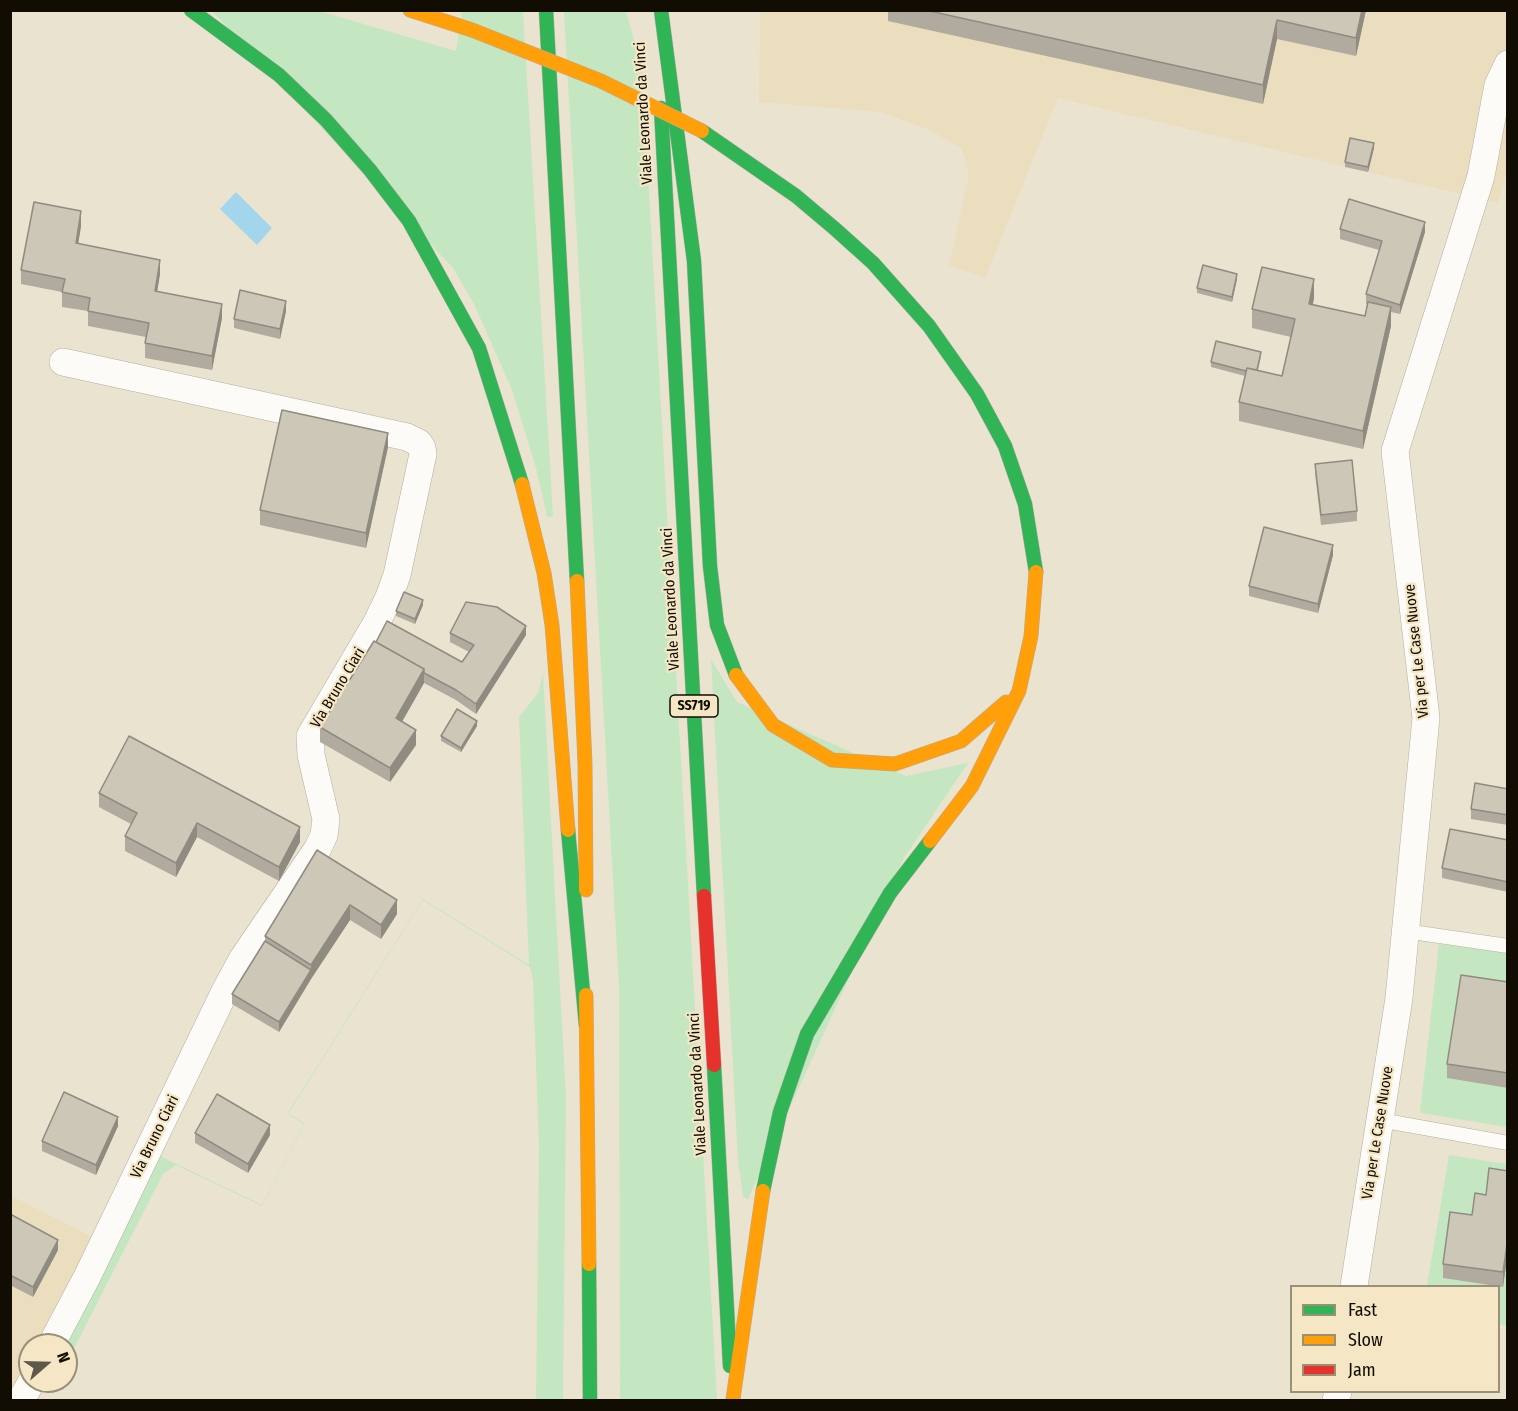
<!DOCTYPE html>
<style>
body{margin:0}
#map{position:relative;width:1518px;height:1411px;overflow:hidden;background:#eae3d0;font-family:"Fira Sans Condensed",sans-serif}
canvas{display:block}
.frame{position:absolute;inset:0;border:12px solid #120d03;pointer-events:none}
.legend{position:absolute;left:1290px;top:1285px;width:210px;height:108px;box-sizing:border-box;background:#f5e7c5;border:2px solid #9a9077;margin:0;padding:8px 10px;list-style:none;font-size:18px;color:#120d03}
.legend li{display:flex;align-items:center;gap:12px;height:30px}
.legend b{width:30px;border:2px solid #9a9077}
.north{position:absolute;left:18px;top:1333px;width:60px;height:60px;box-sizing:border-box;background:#f5e7c5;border:2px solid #9a9077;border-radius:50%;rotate:70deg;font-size:16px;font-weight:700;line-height:24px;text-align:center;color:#120d03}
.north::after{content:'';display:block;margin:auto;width:21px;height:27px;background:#5e584b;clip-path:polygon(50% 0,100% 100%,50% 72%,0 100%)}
</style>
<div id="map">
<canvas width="1518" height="1411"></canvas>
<div class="frame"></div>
<ul class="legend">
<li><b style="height:8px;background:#30b455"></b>Fast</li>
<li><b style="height:8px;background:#ff9f0a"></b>Slow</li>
<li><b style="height:8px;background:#e5322d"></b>Jam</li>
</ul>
<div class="north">N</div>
</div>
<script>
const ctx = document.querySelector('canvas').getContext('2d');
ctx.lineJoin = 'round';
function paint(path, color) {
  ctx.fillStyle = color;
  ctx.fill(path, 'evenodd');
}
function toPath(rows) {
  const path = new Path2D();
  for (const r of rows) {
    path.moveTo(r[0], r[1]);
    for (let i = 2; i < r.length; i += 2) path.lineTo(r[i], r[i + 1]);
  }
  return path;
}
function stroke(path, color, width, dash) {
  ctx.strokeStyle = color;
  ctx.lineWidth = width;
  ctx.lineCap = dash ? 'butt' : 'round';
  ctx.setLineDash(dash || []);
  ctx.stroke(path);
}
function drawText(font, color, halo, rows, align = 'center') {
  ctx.font = font + ' "Fira Sans Condensed",sans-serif';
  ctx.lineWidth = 4.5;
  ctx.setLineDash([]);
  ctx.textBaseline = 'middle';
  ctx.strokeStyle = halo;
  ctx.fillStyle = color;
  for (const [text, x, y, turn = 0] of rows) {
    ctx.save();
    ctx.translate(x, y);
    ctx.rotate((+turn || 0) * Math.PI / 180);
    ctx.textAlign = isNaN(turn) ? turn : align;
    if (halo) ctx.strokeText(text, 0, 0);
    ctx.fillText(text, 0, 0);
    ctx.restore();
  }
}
paint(toPath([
 [760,11,1507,11,1507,171,1498,203,1058,98,985,278,949,266,969,175,962,149,930,130,880,112,759,102],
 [10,1195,114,1248,63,1345,30,1345,30,1381,11,1400]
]), '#ebdebf');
paint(toPath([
 [212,11,319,11,456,51,462,11,523,11,553,516,550,517,547,516,536,468,512,390,474,304,453,268],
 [564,11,626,11,642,68,717,1400,620,1400,619,987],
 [711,659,737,702,906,776,968,763,904,858,748,1199,743,1197,738,1160],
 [543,673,566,1098,563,1400,536,1400,539,1148,533,980,530,967,423,900,288,1114,305,1123,262,1206,176,1165,163,1174,66,1364,66,1345,158,1155,262,1205,304,1124,287,1114,423,899,529,965,519,717,538,693],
 [1439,944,1507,953,1507,1127,1420,1113],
 [1449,1155,1507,1164,1507,1326,1499,1324,1498,1286,1427,1286]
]), '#c4e7c2');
paint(toPath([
 [236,192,272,228,257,245,220,209]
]), '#a3d6ed');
const lane = toPath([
 [1405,931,1508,946],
 [1380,1120,1508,1143]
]);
const street = toPath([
 [1354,1286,1399,998,1426,718,1395,451,1481,176,1498,85,1508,64],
 [51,1345,87,1277,224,993,243,958,318,848,324,835,326,819,311,755,310,736,377,622,389,597,397,575,423,454,422,448,419,443,407,437,63,362],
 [21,1400,32,1381],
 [1336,1400,1338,1392]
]);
const fast = toPath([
 [191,10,279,75,326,120,370,170,409,221,479,348,522,484],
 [546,10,577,581],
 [661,10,694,261,710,566,717,625,736,675],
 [661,108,704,896],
 [702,131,796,196,834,228,873,263,929,326,977,394,1005,446,1025,504,1036,572],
 [568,830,586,1025],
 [714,1065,730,1366],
 [763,1191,780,1112,807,1034,890,893,930,841],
 [589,1264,590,1400]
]);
const slow = toPath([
 [410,10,472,30],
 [522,484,544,573,552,625,568,830],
 [577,581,585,764,586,890],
 [736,675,773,725,832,760,895,764,961,741,1006,702],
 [930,841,972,786,1019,691,1031,636,1036,572],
 [586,995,589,1264],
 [733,1399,763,1191]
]);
const jam = toPath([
 [704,896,714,1065]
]);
stroke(lane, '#b4afa0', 15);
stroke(street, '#b4afa0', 28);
stroke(fast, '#bbaba4', 15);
stroke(slow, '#bbaba4', 15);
stroke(jam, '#bbaba4', 15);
stroke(lane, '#fcfbf8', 14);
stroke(street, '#fcfbf8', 27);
stroke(fast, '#30b455', 14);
stroke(slow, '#ff9f0a', 14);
stroke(jam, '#e5322d', 14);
const slowBridge = toPath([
 [472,30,601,81,702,131]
]);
stroke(slowBridge, '#bbaba4', 15, []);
stroke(slowBridge, '#ff9f0a', 14);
paint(toPath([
 [888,10,1366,10,1356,56,1277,39,1263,104,888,21],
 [1374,148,1368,172,1345,167,1345,162],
 [81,226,78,244,160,274,157,291,222,318,212,370,145,358,145,343,146,337,88,326,88,311,62,307,62,292,21,284,21,270],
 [1340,229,1425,232,1400,314,1391,312,1391,326,1363,449,1239,421,1239,402,1245,376,1211,367,1211,362,1261,357,1258,370,1282,376,1291,337,1252,328,1252,309,1314,298,1313,304,1365,316,1367,304,1366,304,1366,294,1379,250,1340,239],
 [1237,279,1232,302,1197,293,1197,288],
 [286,311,280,339,234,328,234,319],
 [388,447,366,548,260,525,260,510],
 [1315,464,1357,511,1357,521,1321,525,1315,473],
 [1333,555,1318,613,1249,596,1249,586],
 [423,605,415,624,396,616,396,611],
 [450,633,526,635,476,714,456,700,424,683,402,722,416,745,390,782,320,742,320,727,376,642,462,662,469,652,450,642],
 [477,726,461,752,441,741,441,736],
 [1508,789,1508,825,1471,819,1471,809],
 [99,793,300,842,279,881,197,837,176,877,125,851,125,836,131,824,99,807],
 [1508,840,1508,892,1442,878,1442,868],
 [317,850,397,914,381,939,350,920,311,979,279,1032,232,1004,232,994,265,941,265,936],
 [1508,982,1508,1088,1447,1078,1447,1064],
 [118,1126,96,1175,42,1151,42,1141],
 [195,1133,270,1135,248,1173,195,1143],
 [1508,1171,1508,1251,1503,1287,1443,1278,1443,1264,1472,1215],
 [10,1214,58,1250,33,1297,10,1285]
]), '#b0ab9e');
paint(toPath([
 [1362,10,1366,10,1356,56,1356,38],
 [1277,20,1277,39,1263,104,1263,85],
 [1374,143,1374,148,1368,172,1368,167],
 [81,211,81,226,76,258,76,243],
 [1425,222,1425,232,1400,314,1400,305],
 [160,260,160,274,155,305,155,291],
 [1237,274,1237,279,1232,302,1232,297],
 [1314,279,1314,298,1309,322,1309,304],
 [286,301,286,311,280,339,280,329],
 [222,304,222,318,212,370,212,356],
 [1391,307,1391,326,1363,449,1363,431],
 [388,433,388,447,366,548,366,533],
 [1333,545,1333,555,1318,613,1318,604],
 [423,600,423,605,415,624,415,619],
 [526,626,526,635,476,714,476,704],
 [424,669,424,683,396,732,396,718],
 [477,721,477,726,461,752,461,748],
 [416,730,416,745,390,782,390,768],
 [197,823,197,837,176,877,176,863],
 [300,827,300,842,279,881,279,867],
 [397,900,397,914,381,939,381,925],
 [350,905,350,920,311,979,279,1032,279,1022,311,970,311,965],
 [118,1117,118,1126,96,1175,96,1165],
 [270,1125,270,1135,248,1173,248,1164],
 [1508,1237,1508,1251,1503,1287,1503,1272],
 [58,1240,58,1250,33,1297,33,1287]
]), '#908b81');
const building = toPath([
 [925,10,1362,10,1356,38,1277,20,1263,85,925,10],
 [1350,138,1374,143,1368,167,1345,162,1350,138],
 [1349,199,1425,222,1400,305,1366,294,1382,241,1340,229,1349,199],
 [34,202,81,211,76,243,160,260,155,291,222,304,212,356,145,343,149,323,88,311,90,298,62,292,65,279,21,270,34,202],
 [1203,265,1237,274,1232,297,1197,288,1203,265],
 [1262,267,1314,279,1309,304,1365,316,1368,302,1391,307,1363,431,1239,402,1247,368,1282,376,1295,319,1252,309,1262,267],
 [240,290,286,301,280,329,234,319,240,290],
 [1216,341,1261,352,1257,370,1247,368,1246,371,1211,362,1216,341],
 [282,410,388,433,366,533,260,510,282,410],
 [1352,460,1357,511,1321,515,1315,464,1352,460],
 [1264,527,1333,545,1318,604,1249,586,1264,527],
 [404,592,423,600,415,619,396,611,404,592],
 [466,602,497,607,526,626,476,704,456,690,424,673,424,669,376,642,387,621,462,662,474,645,450,633,466,602],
 [374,641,424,669,396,718,416,730,390,768,320,727,374,641],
 [457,709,477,721,461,748,441,736,457,709],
 [129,736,300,827,279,867,197,823,176,863,125,836,137,813,99,793,129,736],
 [1475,783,1508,789,1508,815,1471,809,1475,783],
 [1450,829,1508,840,1508,882,1442,868,1450,829],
 [317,850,397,900,381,925,350,905,311,965,265,936,317,850],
 [265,941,311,970,279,1022,232,994,265,941],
 [1461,975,1508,982,1508,1073,1447,1064,1461,975],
 [64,1092,118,1117,96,1165,42,1141,64,1092],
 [217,1094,270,1125,248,1164,195,1133,217,1094],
 [1489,1168,1508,1171,1508,1237,1503,1272,1443,1264,1450,1212,1472,1215,1475,1193,1486,1195,1489,1168],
 [10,1214,58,1240,33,1287,10,1275,10,1214]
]);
paint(building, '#cdc7b8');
stroke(building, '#908b81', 1.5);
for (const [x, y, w] of [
 [694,706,48]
]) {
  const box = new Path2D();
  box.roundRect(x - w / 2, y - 11, w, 22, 4.5);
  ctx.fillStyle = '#f5e7c5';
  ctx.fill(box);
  stroke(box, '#120d03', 1.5);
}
drawText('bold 14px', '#120d03', null, [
 ["SS719",694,706]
]);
drawText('15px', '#120d03', '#f5e7c5', [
 ["Viale Leonardo da Vinci",644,113,-93],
 ["Viale Leonardo da Vinci",671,599,-93],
 ["Via per Le Case Nuove",1417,651,-96],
 ["Via Bruno Ciari",338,688,-59],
 ["Viale Leonardo da Vinci",698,1084,-93],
 ["Via per Le Case Nuove",1378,1133,-81],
 ["Via Bruno Ciari",155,1137,-64]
]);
</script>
